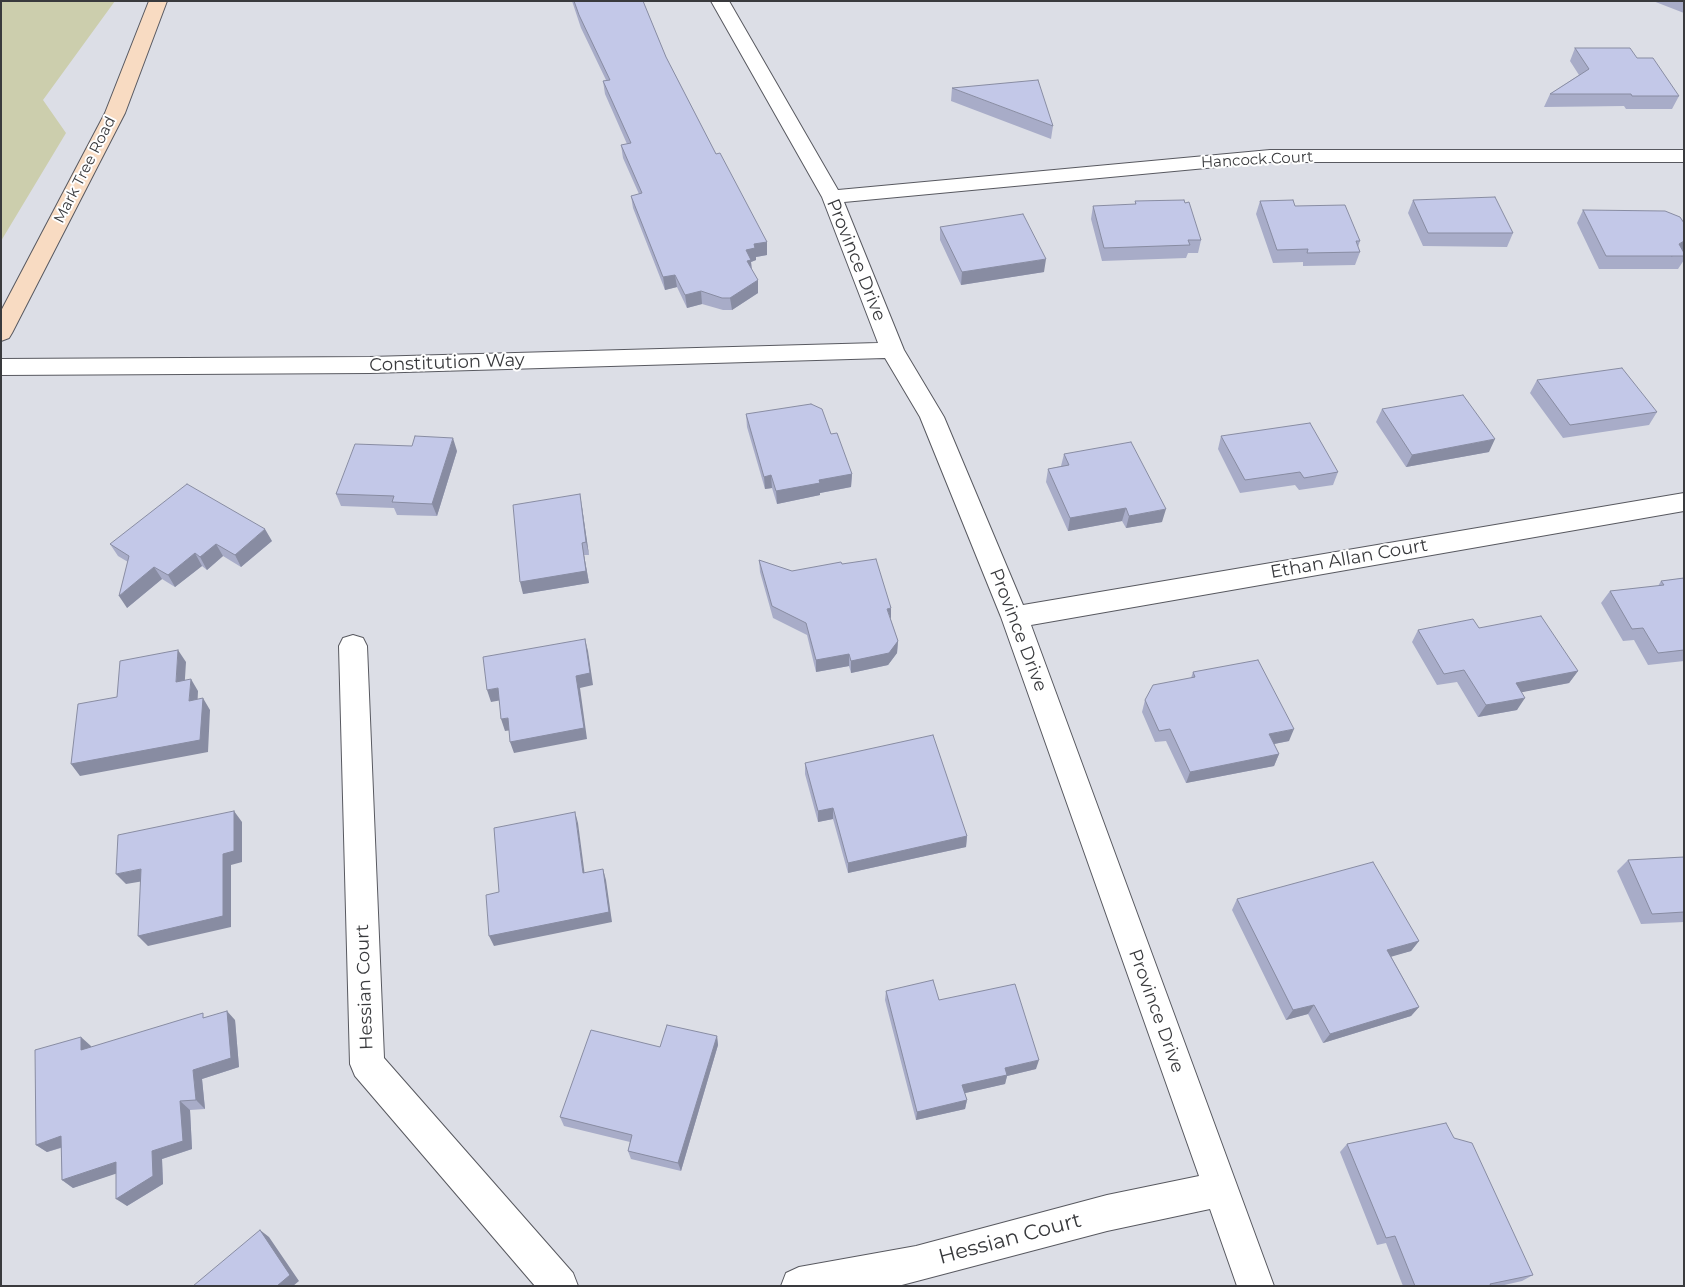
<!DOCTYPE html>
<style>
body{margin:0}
#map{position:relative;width:1685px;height:1287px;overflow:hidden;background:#dcdee6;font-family:Montserrat,sans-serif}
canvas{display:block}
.frame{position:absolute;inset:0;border:2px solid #393a3d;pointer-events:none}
</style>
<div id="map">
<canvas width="1685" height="1287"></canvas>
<div class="frame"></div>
</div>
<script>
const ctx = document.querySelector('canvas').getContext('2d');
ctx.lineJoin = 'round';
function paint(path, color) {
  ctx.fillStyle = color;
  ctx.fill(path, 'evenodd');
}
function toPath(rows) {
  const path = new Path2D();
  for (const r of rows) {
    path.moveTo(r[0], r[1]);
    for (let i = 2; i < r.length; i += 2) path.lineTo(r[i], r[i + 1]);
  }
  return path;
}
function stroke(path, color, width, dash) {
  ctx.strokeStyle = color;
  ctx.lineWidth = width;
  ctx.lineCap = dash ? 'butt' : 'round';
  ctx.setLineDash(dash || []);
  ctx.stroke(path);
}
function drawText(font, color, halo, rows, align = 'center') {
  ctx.font = font + ' Montserrat,sans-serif';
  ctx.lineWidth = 4;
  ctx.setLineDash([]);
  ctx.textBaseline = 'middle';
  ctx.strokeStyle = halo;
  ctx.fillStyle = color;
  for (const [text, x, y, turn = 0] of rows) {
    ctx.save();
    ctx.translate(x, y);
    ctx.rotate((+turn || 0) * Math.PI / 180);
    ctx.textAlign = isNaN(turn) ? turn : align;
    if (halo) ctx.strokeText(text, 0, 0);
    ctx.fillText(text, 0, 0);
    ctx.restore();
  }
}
paint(toPath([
 [1,1,115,1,43,100,66,133,1,241]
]), '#cccead');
const street = toPath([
 [711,1,729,1,838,190,1270,150,1684,150,1684,162,1270,162,844,202,904,350,944,417,1023,605,1684,493,1684,511,1031,625,1274,1286,1237,1286,1210,1209,1107,1231,898,1286,781,1286,786,1273,799,1267,916,1246,1107,1195,1199,1176,1001,617,920,417,885,358,370,373,1,375,1,359,370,357,878,343,822,197,711,1],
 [353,635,363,638,367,646,384,1058,573,1273,578,1286,535,1286,355,1076,350,1064,339,646,343,638,353,635]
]);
const secondary = toPath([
 [149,1,167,1,125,113,12,333,9,338,1,341,1,311,105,113,149,1]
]);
stroke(street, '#585960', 2);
stroke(secondary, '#585960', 2);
paint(street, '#fff');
paint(secondary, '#f8dbc2');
paint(toPath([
 [572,1,643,1,666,57,716,154,767,242,767,255,756,257,756,260,751,262,752,270,758,293,732,310,723,310,702,304,687,308,677,287,665,290,633,208,631,196,639,194,623,158,621,145,627,144,605,94,603,81,606,80,581,28],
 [1653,1,1684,1,1684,13],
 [1575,48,1637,58,1679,96,1672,109,1626,109,1624,106,1544,107,1550,94,1579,75,1570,61],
 [952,88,1053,126,1051,139,951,101],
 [1413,200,1513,233,1507,247,1423,246,1408,213],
 [1135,201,1201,240,1198,253,1188,253,1186,258,1102,261,1091,219,1093,206,1135,205],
 [1260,201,1295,206,1360,241,1358,247,1360,252,1355,265,1303,266,1303,262,1273,263,1256,214],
 [1583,210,1682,251,1684,253,1684,260,1678,269,1599,269,1577,223],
 [940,227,1044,272,961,285,940,240],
 [1537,380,1657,412,1649,425,1563,438,1530,393],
 [1382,409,1489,452,1406,467,1376,422],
 [746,414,831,434,852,474,851,487,820,493,820,495,777,504,772,488,765,489,747,427],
 [1221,436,1338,472,1333,485,1299,490,1295,485,1240,493,1218,449],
 [457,451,437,516,397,515,394,508,341,506,336,494],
 [1064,454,1162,522,1126,528,1122,521,1068,531,1046,482,1048,469,1061,466],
 [582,507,589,555,584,555,589,583,523,594],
 [272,541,241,567,223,556,207,570,202,566,175,587,162,579,127,608,128,562,118,556,110,544],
 [759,560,792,571,842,564,891,620,898,641,897,653,888,665,851,673,849,666,816,672,807,635,773,618,760,572],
 [1684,578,1684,661,1648,665,1634,640,1623,641,1601,603,1610,591,1658,586,1661,581],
 [1479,628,1578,671,1569,683,1521,692,1517,710,1478,717,1457,682,1437,685,1412,642,1418,630],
 [1193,672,1289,741,1274,744,1279,754,1274,766,1186,783,1166,741,1155,742,1142,712,1145,700,1191,678],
 [805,763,967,836,966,847,848,873,833,819,818,822,805,774],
 [1684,857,1684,922,1641,924,1617,871,1628,860],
 [1237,899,1419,941,1411,951,1391,956,1419,1007,1411,1016,1323,1043,1308,1014,1286,1020,1232,910],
 [886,991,939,1000,1036,1069,1007,1076,1005,1084,965,1093,967,1100,965,1109,916,1120,885,1000],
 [207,1017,235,1020,239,1067,202,1079,205,1109,190,1110,192,1149,162,1159,163,1184,127,1206,116,1173,73,1188,62,1180,61,1148,47,1152,36,1145,91,1046,91,1047],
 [717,1036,718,1045,681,1171,631,1159,628,1151,630,1142,564,1126,560,1117,660,1047],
 [1454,1138,1533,1275,1522,1281,1500,1286,1403,1286,1386,1243,1377,1245,1340,1152,1347,1144]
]), '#a8acc8');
paint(toPath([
 [1684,241,1684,250,1671,257,1679,244],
 [767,242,767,255,756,257,756,260,751,262,752,273,748,274,746,250,754,244],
 [1046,259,1044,272,961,285,962,272],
 [675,275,677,287,665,290,663,277],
 [758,280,758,293,732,310,730,298],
 [701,291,702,304,687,308,685,295],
 [453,438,457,451,437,516,432,504],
 [1495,439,1489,452,1406,467,1412,455],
 [852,474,851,487,820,493,820,495,777,504,776,491,819,480],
 [771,475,772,488,765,489,764,477],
 [580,494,582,507,589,555,586,542],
 [1126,508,1122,521,1068,531,1070,518],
 [1166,509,1162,522,1126,528,1129,516],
 [265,529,272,541,241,567,235,555],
 [582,543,584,555,589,583,523,594,520,582],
 [216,544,223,556,207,570,200,557],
 [195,553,202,566,175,587,168,575],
 [154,567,162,579,127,608,119,596],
 [891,608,891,620,887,609],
 [585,639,588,651,593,685,580,688,587,739,514,753,510,742,576,676],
 [898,641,897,653,888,665,851,673,851,661],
 [178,650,186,662,184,694,176,682],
 [849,654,849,666,816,672,816,660],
 [1578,671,1569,683,1508,695,1516,683],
 [191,679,198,691,197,713,189,701],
 [498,688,502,700,491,702,487,690],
 [203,698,210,710,208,752,80,776,71,764],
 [1525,698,1517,710,1478,717,1486,705],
 [508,718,512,730,505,731,501,719],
 [1294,729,1289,741,1264,746,1269,734],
 [1279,754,1274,766,1186,783,1190,772],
 [833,808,833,819,818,822,818,811],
 [234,811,242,822,242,862,231,865,231,927,148,946,138,936,223,854],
 [575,812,578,823,586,884,583,873],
 [967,836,966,847,848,873,848,863],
 [141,869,150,880,126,884,116,874],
 [603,869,606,880,612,922,494,946,489,936],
 [1419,941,1411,951,1380,960,1387,950],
 [1314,1005,1308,1014,1286,1020,1293,1010],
 [1419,1007,1411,1016,1323,1043,1330,1034],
 [227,1011,235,1020,239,1067,202,1079,205,1109,196,1100,193,1070],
 [717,1036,718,1045,681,1171,678,1163],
 [81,1037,91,1046,92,1059,81,1050],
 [1039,1060,1036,1069,1007,1076,1005,1084,961,1094,962,1085,1005,1068],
 [967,1100,965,1109,916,1120,917,1112],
 [180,1101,190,1110,192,1149,162,1159,163,1184,127,1206,116,1199,152,1151],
 [61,1136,72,1144,47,1152,36,1145],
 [116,1162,127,1170,73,1188,62,1180],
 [260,1230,269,1237,299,1281,293,1286,277,1286]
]), '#888ca2');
const building = toPath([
 [574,1,643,1,666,57,716,154,720,153,767,242,754,244,755,248,746,250,751,260,747,261,758,280,730,298,722,298,701,291,685,295,675,275,663,277,631,196,642,193,621,145,631,143,603,81,610,80,579,15,574,1],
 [1575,48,1630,48,1637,58,1653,58,1679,96,1632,96,1631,94,1550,94,1589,69,1575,48],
 [1038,80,1053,126,952,88,1038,80],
 [1495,197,1513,233,1428,233,1413,200,1495,197],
 [1184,200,1185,203,1189,202,1201,240,1188,240,1190,245,1104,248,1093,206,1136,204,1135,201,1184,200],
 [1293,200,1295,206,1345,205,1360,241,1356,241,1360,252,1307,253,1308,249,1277,250,1260,201,1293,200],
 [1583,210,1665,211,1680,217,1684,223,1684,241,1679,244,1684,253,1684,256,1606,256,1583,210],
 [1023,214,1046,259,962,272,940,227,1023,214],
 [1622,368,1657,412,1570,425,1537,380,1622,368],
 [1463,395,1495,439,1412,455,1382,409,1463,395],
 [811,404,822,409,831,434,837,433,852,474,819,480,820,483,776,491,771,475,764,477,746,414,811,404],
 [1310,423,1338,472,1304,478,1300,472,1245,480,1221,436,1310,423],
 [415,436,453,438,432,504,392,502,394,496,336,494,355,444,412,446,415,436],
 [1131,442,1166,509,1129,516,1126,508,1070,518,1048,469,1069,465,1064,454,1131,442],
 [187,484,265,529,235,555,216,544,200,557,195,553,168,575,154,567,119,596,129,556,110,544,187,484],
 [580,494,586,542,582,543,586,571,520,582,513,505,580,494],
 [876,559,891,608,887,609,898,641,889,653,851,661,849,654,816,660,806,623,772,606,759,560,792,571,841,562,842,564,876,559],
 [1684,578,1684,650,1658,653,1643,628,1632,629,1610,591,1664,585,1661,581,1684,578],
 [1541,616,1578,671,1516,683,1525,698,1486,705,1464,670,1444,674,1418,630,1473,619,1479,628,1541,616],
 [585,639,590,673,576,676,584,728,510,742,508,718,501,719,498,688,487,690,483,657,585,639],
 [178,650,176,682,191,679,189,701,203,698,200,740,71,764,78,704,117,697,120,661,178,650],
 [1258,660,1294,729,1269,734,1279,754,1190,772,1170,729,1159,731,1145,700,1153,685,1195,677,1193,672,1258,660],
 [933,735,967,836,848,863,833,808,818,811,805,763,933,735],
 [234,811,234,851,223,854,223,916,138,936,141,869,116,874,118,835,234,811],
 [575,812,583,873,603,869,609,912,489,936,486,895,499,892,494,828,575,812],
 [1684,857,1684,912,1652,914,1628,860,1684,857],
 [1373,862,1419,941,1387,950,1419,1007,1330,1034,1314,1005,1293,1010,1237,899,1373,862],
 [933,980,939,1000,1015,984,1039,1060,1005,1068,1007,1075,962,1085,967,1100,917,1112,886,991,933,980],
 [227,1011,231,1058,193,1070,196,1100,180,1101,183,1141,152,1151,153,1176,116,1199,116,1162,62,1180,61,1136,36,1145,35,1050,81,1037,81,1050,203,1013,203,1018,227,1011],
 [667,1025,717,1036,678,1163,628,1151,632,1135,560,1117,591,1030,660,1047,667,1025],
 [1446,1123,1454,1138,1472,1143,1533,1275,1490,1284,1491,1286,1415,1286,1395,1236,1386,1238,1347,1144,1446,1123],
 [260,1230,290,1275,277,1286,193,1286,260,1230]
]);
paint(building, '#c3c8e8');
stroke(building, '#888ca2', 1);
drawText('15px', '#393a3d', '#fff', [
 ["Hancock Court",1257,160,-3],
 ["Mark Tree Road",85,170,-63]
]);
drawText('18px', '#393a3d', '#fff', [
 ["Province Drive",856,260,68],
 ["Constitution Way",447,363,-2],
 ["Ethan Allan Court",1349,559,-10],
 ["Province Drive",1018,630,69],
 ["Hessian Court",365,987,-92],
 ["Province Drive",1156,1011,70]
]);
drawText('21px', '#393a3d', '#fff', [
 ["Hessian Court",1010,1239,-15]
]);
</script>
